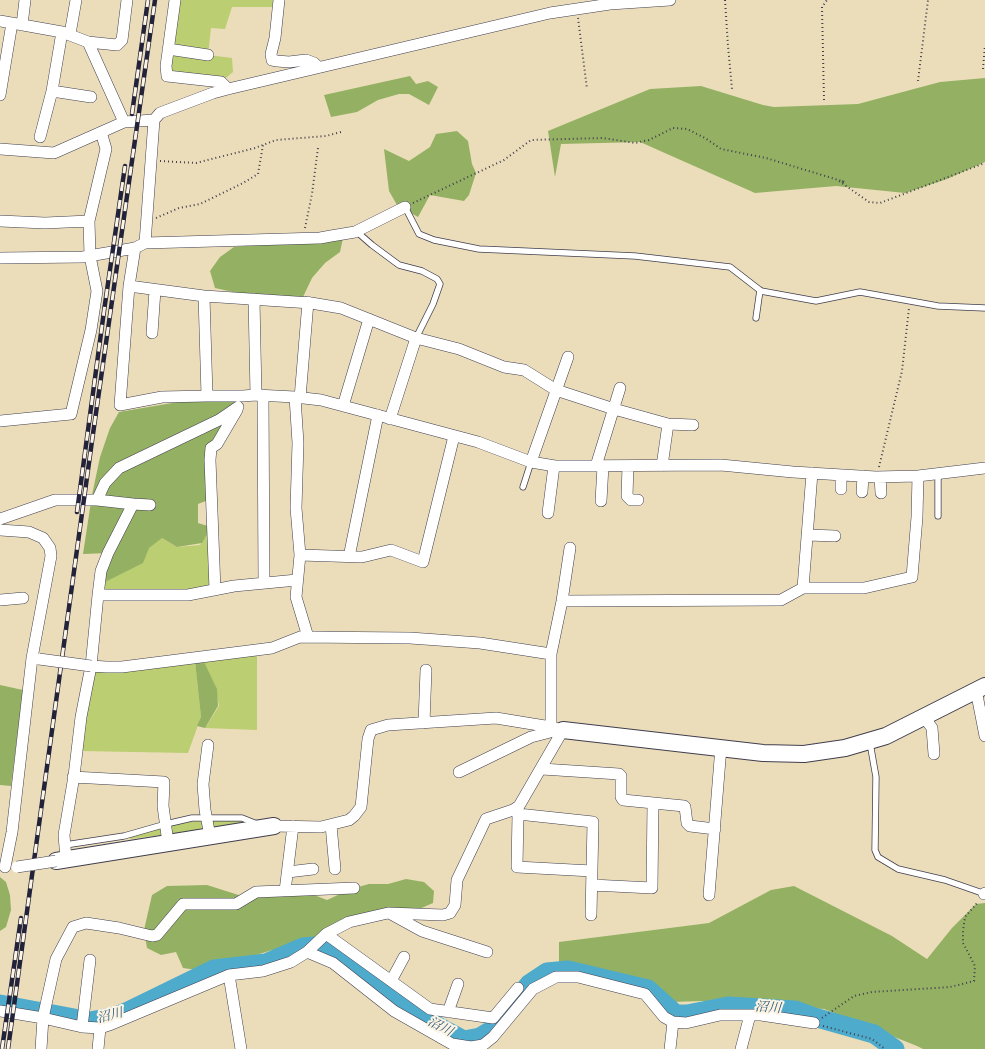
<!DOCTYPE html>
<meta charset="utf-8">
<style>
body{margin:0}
canvas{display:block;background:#ebddba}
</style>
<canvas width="985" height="1049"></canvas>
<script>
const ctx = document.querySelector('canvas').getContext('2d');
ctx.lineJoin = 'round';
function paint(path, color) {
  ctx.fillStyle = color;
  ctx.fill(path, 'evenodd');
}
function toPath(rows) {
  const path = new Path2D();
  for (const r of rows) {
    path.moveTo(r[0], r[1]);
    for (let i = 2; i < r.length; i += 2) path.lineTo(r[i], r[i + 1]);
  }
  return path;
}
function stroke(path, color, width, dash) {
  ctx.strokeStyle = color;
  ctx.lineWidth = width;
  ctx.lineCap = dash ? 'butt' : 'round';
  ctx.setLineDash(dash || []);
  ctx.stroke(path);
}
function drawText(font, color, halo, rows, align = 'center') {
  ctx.font = font + ' "Old Standard TT","Noto Serif JP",serif';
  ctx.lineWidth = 4;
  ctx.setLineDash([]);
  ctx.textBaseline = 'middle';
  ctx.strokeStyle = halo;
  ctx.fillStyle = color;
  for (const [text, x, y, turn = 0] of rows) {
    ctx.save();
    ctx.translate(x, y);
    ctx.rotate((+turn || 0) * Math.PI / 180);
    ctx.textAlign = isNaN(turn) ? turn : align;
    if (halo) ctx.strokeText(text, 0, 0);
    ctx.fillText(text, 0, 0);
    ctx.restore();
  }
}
paint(toPath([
 [174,0,273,0,272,7,232,7,225,29,211,28,208,55,232,58,233,72,221,82,167,73],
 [211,527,215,589,100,595,101,584,149,548,160,537,177,547,200,545],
 [257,655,257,730,205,728,219,706,215,685,203,662],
 [195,661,201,717,188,753,80,751,94,669],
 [211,820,240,820,243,823,212,828],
 [203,821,202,828,199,830,173,834,171,832,170,826,186,822],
 [161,828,162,835,130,839,129,837]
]), '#bbce71');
paint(toPath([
 [410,76,416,84,428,81,438,87,429,105,409,94,399,94,378,100,357,112,331,117,324,95],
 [985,78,985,162,947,179,905,193,836,186,755,193,640,142,561,144,555,177,548,131,650,89,701,86,763,105,774,107,858,104,940,82],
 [457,131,468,141,472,164,476,173,469,195,464,201,430,195,418,217,397,205,389,191,384,149,409,161,430,147,436,134],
 [343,238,340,252,325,263,312,278,303,297,276,297,247,295,215,288,210,271,220,257,234,247],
 [242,399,222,434,211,448,211,499,198,504,198,523,211,527,202,543,177,547,162,538,149,548,143,563,101,584,108,553,83,554,92,495,100,457,110,428,119,412,178,402],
 [200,660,205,664,217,689,218,706,205,728,197,726,201,717,195,661],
 [0,685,23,690,11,786,0,785],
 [0,877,6,882,10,895,11,910,6,927,0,931],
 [406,879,424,882,434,891,433,903,417,910,338,928,309,940,295,950,272,950,247,958,224,959,197,970,183,968,176,952,161,955,147,948,144,930,152,895,167,886,207,885,245,897,296,888,327,900,351,889,369,884,388,884],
 [794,886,892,936,927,959,952,928,976,904,985,903,985,1049,923,1049,917,1046,824,1009,702,1001,671,1002,642,987,601,969,559,970,559,942,709,923,771,890]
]), '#94b163');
stroke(toPath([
 [0,1004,90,1021,116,1016,128,1011,214,969,266,963,303,947,326,945,349,956,399,1005,464,1040,480,1037,490,1031,529,984,547,972,568,970,648,989,676,1014,687,1014,728,1006,795,1010,814,1017,874,1034,895,1049]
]), '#4eabcc', 19);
const lane = toPath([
 [405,207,419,234,434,240,479,249,635,256,730,267,761,291,816,301,860,292,938,306,985,308],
 [356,231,372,245,399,265,422,271,437,279,440,284,433,304,416,338],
 [756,318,760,290],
 [938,474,938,516],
 [523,487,531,462],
 [870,743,876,777,875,850,878,857,898,869,945,880,985,894],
 [65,845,124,836,166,824,192,818,242,818,257,824]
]);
const street = toPath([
 [175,0,166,66,167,76,221,82,228,89],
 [279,0,275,38,271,54,272,60,277,61,289,62,306,60,314,63,318,67],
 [0,21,62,32,88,42,124,122],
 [22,25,25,0],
 [62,32,52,91,91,97],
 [70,34,76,0],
 [88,42,117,45,122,40,127,0],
 [168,49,208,55],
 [0,95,12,23],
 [40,137,52,91],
 [0,149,54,153,124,122,154,120],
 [0,221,45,223,89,221,106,149,101,132],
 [145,243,154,120,160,113,213,93,228,89,550,13,610,4,670,0],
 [135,248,129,286,120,405,162,397,207,396,243,396,256,395,295,397,321,400,478,442,531,462,555,466,721,465,793,472,876,477,918,476,985,468],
 [0,258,83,257,135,248,145,243,320,238,331,236,355,232,405,207],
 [129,286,204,296,311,303,341,308,416,338,459,349,504,367,524,370,556,390,614,409,668,424,693,425],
 [204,296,207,396],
 [254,299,256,395],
 [152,333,155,290],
 [263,395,264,583],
 [295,397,298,443,296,508,300,555,296,597,308,637],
 [300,398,308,302],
 [343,406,369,319],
 [390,419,416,338],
 [0,421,71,414,91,330,97,291,90,256,89,221],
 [531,462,568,357],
 [596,466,620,388],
 [628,466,627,496,631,500,638,500],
 [662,466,668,424],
 [841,475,841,489],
 [880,477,881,493],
 [862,492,863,476],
 [601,501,603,466],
 [133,504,150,505],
 [548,513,554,466],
 [0,519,55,500,98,500],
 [0,530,29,532,43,538,50,548,51,556,32,658,12,832,5,867],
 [808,535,835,536],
 [300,555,362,557,391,550,423,562,454,436],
 [349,557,378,415],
 [803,588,812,473],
 [215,590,210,460,211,448,217,444,237,410],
 [98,595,101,571,108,553,133,504,97,500,105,483,119,468,219,420,238,407],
 [0,600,23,598],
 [562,601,781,600,803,588,864,588,912,577,917,517,918,476],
 [91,666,106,667,122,667,272,648,300,637,410,638,480,643,551,654],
 [976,690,985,736],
 [924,717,932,728,934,754],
 [424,723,426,670],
 [551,727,551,654,562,601,570,548],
 [208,745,203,784,205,810,210,836],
 [542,769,619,774,621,776,621,797,623,800,684,806,685,807,687,823,690,826,715,829],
 [459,772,531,737,558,730],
 [73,777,164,782,163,806,168,843],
 [513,810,518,814,593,822,591,915],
 [518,814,517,867,592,871],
 [331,825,335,869],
 [66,859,64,835,74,776,81,717,91,666,98,595,188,595,234,586,297,580],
 [288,872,313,869],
 [592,885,652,888,653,803],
 [285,891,293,826],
 [984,894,985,893],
 [709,895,721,747],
 [391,914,422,931,487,952],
 [326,934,430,1009,493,1018,518,988],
 [307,952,333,963,394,1011,452,1044,471,1047,483,1045,493,1037,533,989,556,977,578,977,645,994,664,1017,673,1022,686,1023,720,1015,761,1015,814,1023],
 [229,975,241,1049],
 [391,981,404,957],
 [0,1011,43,1018,82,1027,100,1028,112,1024,229,975,263,971,291,962,307,952,326,934,349,922,388,913,443,915,450,913,455,905,457,880,486,819,513,810,519,806,563,730,551,727,496,718,388,725,371,730,368,739,361,807,354,816,349,820,321,827,274,826],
 [448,1012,458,984],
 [82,1027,90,960],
 [41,1049,43,1018,56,959,73,927,86,923,119,928,152,936,157,935,183,904,236,904,256,892,354,888],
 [98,1049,100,1028],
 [670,1049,673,1022],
 [741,1049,750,1015]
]);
const secondary = toPath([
 [563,730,763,753,804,754,845,748,886,736,985,686],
 [56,861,274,826]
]);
stroke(lane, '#403e4e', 7);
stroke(street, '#403e4e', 12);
stroke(secondary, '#403e4e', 18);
stroke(toPath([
 [725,0,728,46,732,89],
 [578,18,587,89],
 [983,69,985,45],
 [918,81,928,0],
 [824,100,822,7,827,0],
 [160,161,196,163,255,148,276,140,326,136,341,132],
 [413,203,504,160,531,140,603,138,635,143,649,140,673,128,687,129,705,138,721,149,766,158,845,182,839,181,869,202,880,203,985,163],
 [156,218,179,208,200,204,243,183,258,174,263,145],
 [305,228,312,194,318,148],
 [879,467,902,371,909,308],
 [822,1018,854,996,872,992,950,987,974,981,975,966,963,943,963,931,965,917,978,902],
 [823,1026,872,1039,885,1049]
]), '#403e4e', 2, [1, 3]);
stroke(lane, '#fff', 5.5);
stroke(street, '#fff', 11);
stroke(secondary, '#fff', 16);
const rail = toPath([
 [132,114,148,0],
 [77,512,104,311,125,166],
 [2,1049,21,918],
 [8,1049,92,441,155,0]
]);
stroke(rail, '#22223b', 4.5);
stroke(rail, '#fcf5e5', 3, [9]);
const streetBridge = toPath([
 [39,659,91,666],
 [17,867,56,861]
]);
stroke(streetBridge, '#403e4e', 12, []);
stroke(streetBridge, '#fff', 11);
drawText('italic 13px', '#345975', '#fcf5e5', [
 ["沼川",768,1008,4],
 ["沼川",110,1016,-14],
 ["沼川",440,1027,28]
]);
</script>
